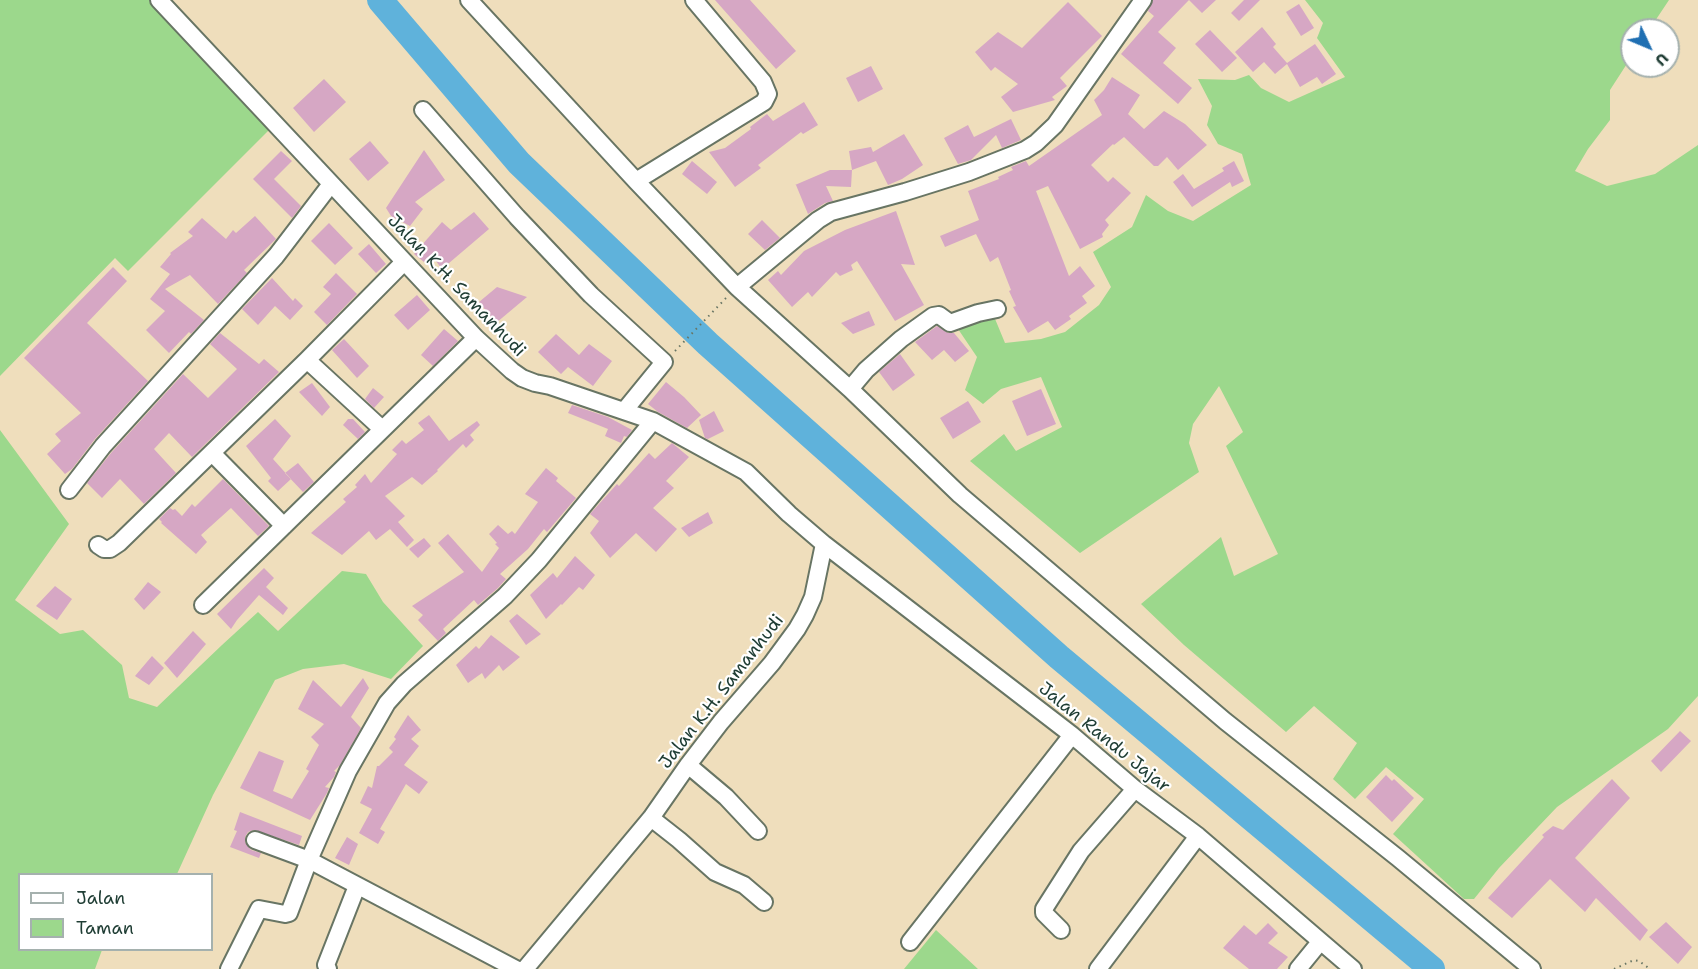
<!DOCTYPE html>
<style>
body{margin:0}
#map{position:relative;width:1698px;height:969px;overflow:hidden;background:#efdebc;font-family:"Shantell Sans",sans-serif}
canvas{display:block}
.legend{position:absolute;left:18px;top:873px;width:195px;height:78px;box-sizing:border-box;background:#fff;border:2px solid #a5b1ae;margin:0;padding:8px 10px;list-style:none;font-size:18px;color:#1f3d34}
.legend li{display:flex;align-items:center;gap:12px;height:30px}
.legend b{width:30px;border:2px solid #a5b1ae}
.north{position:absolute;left:1620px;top:18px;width:60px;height:60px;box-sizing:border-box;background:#fff;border:2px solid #a5b1ae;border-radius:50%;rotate:134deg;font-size:16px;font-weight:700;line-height:24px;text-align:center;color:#1f3d34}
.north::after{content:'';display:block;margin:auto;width:21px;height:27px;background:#1f6fb2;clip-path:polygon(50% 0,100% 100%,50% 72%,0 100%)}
</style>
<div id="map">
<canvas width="1698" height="969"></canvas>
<ul class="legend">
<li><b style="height:8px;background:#fff"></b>Jalan</li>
<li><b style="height:16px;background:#9cd88c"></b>Taman</li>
</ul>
<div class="north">U</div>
</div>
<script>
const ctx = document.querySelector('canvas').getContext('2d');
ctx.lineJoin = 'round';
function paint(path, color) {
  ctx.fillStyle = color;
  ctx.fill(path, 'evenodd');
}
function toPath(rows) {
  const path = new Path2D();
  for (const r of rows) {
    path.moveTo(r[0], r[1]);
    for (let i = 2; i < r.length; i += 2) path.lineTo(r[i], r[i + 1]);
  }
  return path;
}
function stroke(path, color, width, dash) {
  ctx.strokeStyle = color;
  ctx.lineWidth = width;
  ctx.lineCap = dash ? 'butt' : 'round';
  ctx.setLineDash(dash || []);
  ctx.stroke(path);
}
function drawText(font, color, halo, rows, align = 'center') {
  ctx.font = font + ' "Shantell Sans",sans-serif';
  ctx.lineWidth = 4.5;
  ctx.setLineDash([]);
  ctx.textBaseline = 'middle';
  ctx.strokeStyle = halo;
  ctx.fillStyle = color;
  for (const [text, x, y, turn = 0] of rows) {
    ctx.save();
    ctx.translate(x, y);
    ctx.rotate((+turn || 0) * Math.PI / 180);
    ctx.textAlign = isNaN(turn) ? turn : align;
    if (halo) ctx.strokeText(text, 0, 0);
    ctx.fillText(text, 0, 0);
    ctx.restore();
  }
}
paint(toPath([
 [0,0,152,0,269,130,128,271,115,258,0,376],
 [1305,0,1669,0,1649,30,1632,30,1632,56,1610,90,1610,120,1588,149,1575,171,1607,186,1655,174,1698,145,1698,696,1668,729,1557,807,1499,868,1474,899,1464,899,1393,834,1424,799,1386,767,1355,799,1333,779,1357,743,1314,706,1286,732,1184,645,1141,604,1221,537,1234,576,1278,554,1226,446,1243,432,1219,386,1193,424,1189,443,1199,472,1080,553,970,461,1004,434,1016,451,1062,427,1041,377,1001,389,983,404,965,390,977,357,956,326,993,314,1005,343,1041,339,1065,332,1099,305,1111,287,1093,252,1132,227,1146,195,1168,211,1193,221,1251,185,1242,154,1218,144,1207,125,1212,106,1198,79,1235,80,1249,75,1261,88,1289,102,1345,77,1317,38,1323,23],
 [0,430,69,524,15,600,60,634,83,630,122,665,129,698,157,707,222,645,258,612,278,631,342,571,366,574,383,602,423,646,391,679,344,664,303,669,275,680,213,795,177,874,20,874,20,950,102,950,95,969,0,969],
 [936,930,978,969,904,969]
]), '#9cd88c');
stroke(toPath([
 [380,0,519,163,708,344,1059,657,1432,969]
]), '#5fb2db', 26);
paint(toPath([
 [715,0,750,0,796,51,776,69],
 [1153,0,1216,0,1202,13,1189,0,1158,32,1176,48,1163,63,1192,88,1178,104,1121,54,1154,16,1148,11],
 [1244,0,1260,0,1239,21,1231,13],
 [1068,2,1102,36,1060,78,1067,86,1052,97,1055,100,1013,112,1001,97,1018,84,995,67,991,71,975,52,998,32,1022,48],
 [1299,4,1314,28,1301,36,1286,12],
 [1262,27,1276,44,1273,47,1287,63,1315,44,1336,74,1322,84,1317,77,1300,87,1287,64,1275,74,1264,62,1253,72,1235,52],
 [1210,30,1237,58,1222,72,1195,44],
 [871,66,883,89,858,102,846,78],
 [1112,77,1140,95,1128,114,1144,129,1164,111,1185,124,1207,145,1178,170,1167,157,1158,166,1154,166,1124,137,1114,145,1113,144,1091,165,1108,182,1113,177,1131,193,1105,220,1109,225,1102,234,1103,237,1080,249,1048,186,1036,191,1069,276,1080,266,1095,286,1082,296,1087,303,1069,316,1071,319,1055,330,1048,321,1028,333,1013,307,1016,306,1009,291,1011,290,998,257,990,262,976,234,945,247,940,236,979,220,968,191,999,179,998,177,1013,170,1011,167,1026,161,1029,166,1102,115,1094,100,1104,90],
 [324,79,346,102,314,132,293,108],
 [804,102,818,125,803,134,801,132,758,165,761,168,735,187,709,152,725,148,751,129,750,127,767,114,773,121],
 [1011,119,1021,140,1002,148,996,135,971,160,958,164,944,138,968,125,974,137],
 [904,134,923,165,902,179,888,185,876,161,852,170,849,151,871,147,873,152],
 [370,141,389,163,368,181,349,159],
 [424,150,445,180,415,202,423,209,410,226,391,216,386,208],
 [281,151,292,161,274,179,301,206,292,218,253,179],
 [692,161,717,182,707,194,682,174],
 [1234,161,1244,181,1232,187,1230,182,1192,207,1173,182,1183,174,1194,189,1224,171,1222,168],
 [830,170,852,170,851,187,826,186,833,201,825,203,808,214,796,185,795,185],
 [896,211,915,265,901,264,924,305,895,321,857,261,851,265,853,270,840,276,836,272,812,297,808,292,792,307,768,280,778,271,781,275,804,251,845,230],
 [474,212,489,229,442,269,432,256,424,262,414,254,442,222,451,230],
 [255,216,276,239,244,270,247,273,218,304,190,275,165,289,204,320,191,334,189,332,169,353,146,330,165,311,150,299,170,274,160,267,171,254,170,253,193,236,188,232,202,218,226,239,233,230,236,233],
 [762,220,780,238,765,250,748,234],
 [329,223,353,248,335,265,311,241],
 [369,244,386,264,376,273,358,254],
 [113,267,127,281,87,323,148,381,95,439,72,469,65,474,47,454,61,441,55,434,81,413,24,358],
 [336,273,357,294,327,325,314,312,331,294,323,287],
 [272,278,293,301,295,298,303,306,290,320,275,306,258,325,242,309],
 [497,287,527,297,496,323,479,302],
 [417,295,430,310,408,330,394,315],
 [869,311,875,325,853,334,841,323],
 [937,326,948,333,954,333,969,351,955,362,944,350,932,360,915,342],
 [444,329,458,341,433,366,421,355],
 [220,333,259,364,264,359,279,372,192,457,169,433,154,449,176,473,144,504,120,479,102,498,87,483,111,453,183,374,208,398,237,369,210,344],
 [556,334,579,355,589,344,612,361,593,386,568,367,561,374,538,352],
 [344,339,369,366,357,378,332,350],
 [900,354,915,375,893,391,879,372],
 [666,382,684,397,701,415,687,428,658,412,648,404],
 [312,383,330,407,322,416,299,392],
 [373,388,384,397,374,408,365,399],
 [1041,389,1056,424,1027,436,1012,401],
 [968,401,981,422,953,439,940,418],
 [572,405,608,417,632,430,627,437,624,436,621,443,605,436,608,429,568,413],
 [714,411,724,431,708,439,705,438,699,420],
 [429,415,449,441,477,421,480,425,470,435,474,440,466,448,463,444,437,470,438,471,422,485,412,477,385,496,405,516,398,522,414,540,407,547,390,529,376,540,369,531,342,555,311,533,346,502,343,499,357,487,355,485,365,474,371,483,397,454,392,450,402,440,406,444,424,430,418,423],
 [275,419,291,436,273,459,291,479,278,491,268,481,271,478,246,446],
 [348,419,353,419,365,432,358,439,343,425],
 [672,443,689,457,666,481,674,488,653,508,677,529,656,552,636,533,610,558,590,533,599,521,590,514,617,484,619,486,649,453,655,459],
 [298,463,314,482,303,492,285,473],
 [546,468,558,478,556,481,576,498,547,532,544,529,528,549,500,574,506,579,498,588,478,605,474,600,443,629,446,633,438,641,418,620,423,615,412,606,464,572,438,543,448,534,482,572,499,548,495,544,497,543,489,534,498,525,508,534,512,531,515,534,538,502,525,494],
 [223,479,269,526,258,536,231,508,201,535,207,542,196,554,161,523,162,522,159,519,170,508,173,510,175,509,182,516,192,504,195,507],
 [708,512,713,523,689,537,681,528],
 [424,538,431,546,418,558,409,549],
 [575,556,595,575,583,590,579,587,562,605,561,604,546,619,530,595,553,573,557,578],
 [264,568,274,578,266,587,288,608,283,615,259,595,237,620,231,629,217,614],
 [148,582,161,592,144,610,134,599],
 [55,586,72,599,57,620,36,606],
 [517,614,541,634,526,645,509,621],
 [193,631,206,644,177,678,164,663],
 [491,635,520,657,503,671,499,665,485,679,482,673,468,683,456,665,476,646,479,649],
 [152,656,164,668,149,685,135,676],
 [363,678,369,688,351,717,361,728,340,765,334,771,336,772,334,777,325,787,329,788,327,793,310,820,240,788,259,751,284,761,273,791,292,799,309,771,306,769,319,745,311,737,324,724,298,709,313,680,341,707],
 [408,715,421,730,411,739,419,746,404,765,428,782,419,794,406,784,380,829,385,832,378,844,359,833,372,809,360,803,368,786,372,788,377,766,379,766,393,752,389,748,396,739,394,737],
 [1680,731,1691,741,1661,772,1651,761],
 [1386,775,1392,781,1394,779,1414,798,1392,822,1366,797],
 [1612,779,1630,798,1575,858,1648,930,1640,941,1596,898,1585,912,1550,879,1512,918,1488,898,1544,837,1542,835,1553,826,1563,830],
 [240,812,302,836,299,845,254,830,248,832,245,837,245,842,251,850,261,853,259,858,230,847,237,831,234,830],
 [347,837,358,844,349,865,335,858],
 [1666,922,1692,947,1678,964,1649,937],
 [1268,923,1278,933,1268,943,1288,957,1277,969,1249,969,1223,948,1244,925,1256,935]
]), '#d6a7c4');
const minor = toPath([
 [159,0,476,338,512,371,522,378,535,383,550,386,653,421,746,472,789,514,824,544,1072,735,1135,789,1198,836,1353,969],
 [469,0,636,181,737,287,850,389,960,495,1225,721,1398,858,1532,969],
 [423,110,517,217,591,295,664,362,624,411],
 [636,181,764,102,768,94,763,82,694,0],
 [737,287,818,220,831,212,905,192,969,172,1025,150,1036,143,1055,125,1143,0],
 [307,360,382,429],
 [850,389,866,370,901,339,933,316,939,315,950,323,978,313,997,309],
 [212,453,284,526],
 [69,490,103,446,276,256,331,184],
 [98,545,104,549,110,549,119,543,307,360,404,262],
 [203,605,476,338],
 [688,765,726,797,758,831],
 [651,818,679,840,715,872,744,885,764,902],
 [255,840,309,860,516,969],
 [1061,930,1044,913,1044,909,1081,851,1135,789],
 [910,942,1072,735],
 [229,969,259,909,285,914,289,913,309,860,348,771,387,703,404,684,505,596,539,560,653,421],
 [328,969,326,965,357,886],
 [525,969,651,818,688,765,721,722,772,663,797,629,805,615,813,597,824,544],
 [1098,969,1198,836],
 [1298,969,1320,942]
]);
stroke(minor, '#687564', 20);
stroke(toPath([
 [675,351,727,297],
 [1614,969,1634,960,1639,961,1650,969]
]), '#687564', 2, [1.5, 4.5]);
stroke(minor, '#fff', 16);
drawText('18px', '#1f3d34', '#fff', [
 ["Jalan K.H. Samanhudi",456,286,46],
 ["Jalan K.H. Samanhudi",722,692,-52],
 ["Jalan Randu Jajar",1104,738,39]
]);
</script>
